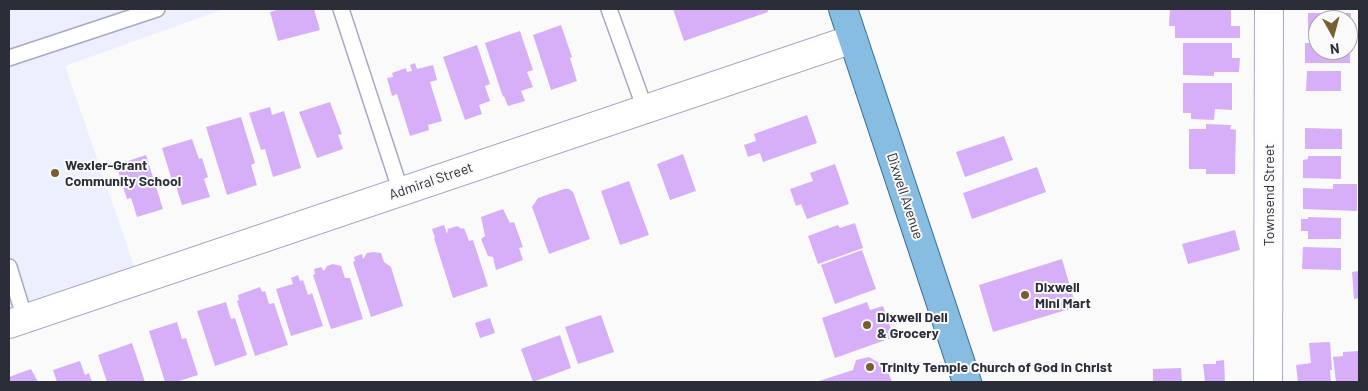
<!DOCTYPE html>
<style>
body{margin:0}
#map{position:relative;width:1368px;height:391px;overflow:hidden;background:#fafafa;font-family:Barlow,sans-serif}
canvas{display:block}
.frame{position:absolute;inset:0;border:10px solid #2b2d39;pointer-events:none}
.north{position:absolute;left:1308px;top:10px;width:50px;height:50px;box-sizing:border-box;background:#fafafa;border:1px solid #a7a8ad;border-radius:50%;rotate:173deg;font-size:14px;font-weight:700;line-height:20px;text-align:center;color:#2b2d39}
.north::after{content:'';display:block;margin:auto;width:18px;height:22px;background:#785e30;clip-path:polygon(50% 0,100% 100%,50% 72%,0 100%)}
</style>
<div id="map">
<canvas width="1368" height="391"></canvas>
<div class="frame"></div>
<div class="north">N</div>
</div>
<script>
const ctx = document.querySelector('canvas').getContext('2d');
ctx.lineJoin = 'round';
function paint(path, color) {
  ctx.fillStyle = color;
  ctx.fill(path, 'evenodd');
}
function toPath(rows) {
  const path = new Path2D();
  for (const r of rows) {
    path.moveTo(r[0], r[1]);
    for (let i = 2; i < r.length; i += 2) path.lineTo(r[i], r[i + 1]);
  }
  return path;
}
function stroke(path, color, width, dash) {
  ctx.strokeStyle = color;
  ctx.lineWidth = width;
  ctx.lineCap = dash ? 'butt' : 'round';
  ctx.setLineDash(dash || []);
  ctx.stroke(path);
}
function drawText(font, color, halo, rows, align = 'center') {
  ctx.font = font + ' Barlow,sans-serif';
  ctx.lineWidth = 4;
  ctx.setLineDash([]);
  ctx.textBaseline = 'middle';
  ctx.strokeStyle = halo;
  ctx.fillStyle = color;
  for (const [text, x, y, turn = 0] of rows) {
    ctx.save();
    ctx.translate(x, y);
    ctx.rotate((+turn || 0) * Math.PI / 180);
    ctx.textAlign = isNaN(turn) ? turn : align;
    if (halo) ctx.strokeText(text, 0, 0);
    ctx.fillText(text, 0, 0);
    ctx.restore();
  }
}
paint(toPath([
 [9,9,224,9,65,66,139,280,9,324]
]), '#eceffe');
paint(toPath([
 [280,9,314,9,320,30,278,41,270,12],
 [673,9,767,9,768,12,684,41],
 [1170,9,1231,10,1231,26,1240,26,1240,38,1175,38,1175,26,1169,26],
 [1308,13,1351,13,1351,33,1348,33,1348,20,1318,20,1318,33,1308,33],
 [561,25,572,57,570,58,577,81,551,90,533,35],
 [520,31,533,70,527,72,533,87,521,91,525,101,508,106,504,96,503,97,485,43],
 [1183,43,1232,43,1232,58,1240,58,1239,72,1214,72,1214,76,1183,75],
 [1305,43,1318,43,1318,50,1350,50,1350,63,1305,63],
 [477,45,490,84,485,86,490,101,479,105,482,114,465,120,443,57],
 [415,63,417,69,433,65,437,80,430,82,442,121,428,125,429,130,410,136,397,94,392,96,387,78,393,77,392,73,406,68,407,72,412,71,410,65],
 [1307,71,1341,71,1341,91,1306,91],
 [1183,83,1232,83,1232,110,1215,109,1214,120,1191,119,1191,113,1183,113],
 [330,102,342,134,338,135,343,149,317,158,299,112],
 [270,107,272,115,284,111,301,168,273,177,265,149,261,150,249,113],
 [807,115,817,143,763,162,760,153,748,157,744,145,756,141,754,134],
 [241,117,255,163,251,165,257,185,227,195,206,127],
 [1206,124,1231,125,1230,129,1236,130,1235,174,1206,174,1206,169,1189,169,1189,129,1206,129],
 [1305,128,1342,129,1342,149,1305,149],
 [1004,136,1013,160,965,177,956,152],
 [192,139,199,159,202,158,208,177,204,179,210,197,182,205,175,183,173,184,162,148],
 [683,154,696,191,670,200,657,164],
 [146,155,163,209,137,217,131,198,127,199,116,165],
 [1308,156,1341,156,1341,179,1303,178,1303,160,1308,159],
 [835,164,849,204,807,219,801,204,796,206,790,189,813,181,810,173],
 [1037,167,1046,192,972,219,963,193],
 [629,181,649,235,620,245,601,191],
 [1333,184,1357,184,1357,211,1303,209,1303,188,1333,189],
 [564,189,569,189,573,192,590,239,549,254,532,207,538,198],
 [503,209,510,223,514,222,523,247,519,248,523,260,496,270,493,257,488,256,481,239,485,236,481,217],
 [1308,217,1341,218,1341,239,1308,239,1308,231,1301,231,1301,219,1308,219],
 [855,223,863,248,818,264,808,236,838,225,840,228],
 [444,225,447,234,448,229,457,226,462,229,464,228,469,241,473,240,488,286,453,298,434,238,435,238,432,229],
 [1235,230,1240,250,1188,264,1182,244],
 [1303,247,1341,248,1341,270,1302,269],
 [862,250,876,289,835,304,821,265],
 [373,252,381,253,384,262,391,267,403,306,371,317,353,262,355,261,354,257,362,254,363,259,367,253],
 [1062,259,1076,307,993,332,979,285],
 [333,264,341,266,345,278,350,278,363,319,331,329,313,275,315,274,314,269,321,267,324,271,327,266],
 [1359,271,1359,298,1354,299,1352,272],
 [298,275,300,281,303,280,308,295,312,293,323,326,291,336,276,289,293,284,291,278],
 [260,287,262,292,265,291,269,304,274,303,288,345,255,356,237,301,239,300,238,295],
 [226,302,231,319,235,318,247,355,215,366,197,311],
 [867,302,870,310,883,306,894,337,835,358,822,318],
 [601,315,614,352,578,364,565,327],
 [490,318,495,333,480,338,475,323],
 [177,322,182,339,186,338,198,375,176,382,165,382,149,331],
 [560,335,571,368,533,382,521,349],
 [1330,342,1332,370,1330,370,1331,382,1298,382,1296,365,1311,363,1309,343],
 [132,343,145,382,107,382,98,355],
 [1359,351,1359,382,1336,382,1333,357,1343,356,1343,352],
 [869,357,881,364,885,363,892,382,816,382,853,370,856,360],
 [1224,360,1225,382,1205,382,1203,364,1216,364,1216,361],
 [80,361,85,375,89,373,92,382,57,382,53,370],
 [1181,368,1182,382,1153,382,1153,369],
 [31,369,38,382,9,382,9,377]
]), '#d7aff8');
const lane = toPath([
 [341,9,401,192],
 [609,9,645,109],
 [9,58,157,9],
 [9,267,25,319]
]);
const street = toPath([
 [9,324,853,39],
 [1268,382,1269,9]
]);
const primary = toPath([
 [843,9,967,382]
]);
stroke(lane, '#a4aac6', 18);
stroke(street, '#a4aac6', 30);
stroke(primary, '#346e9a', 30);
stroke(lane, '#fff', 15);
stroke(street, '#fff', 28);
stroke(primary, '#88bde2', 28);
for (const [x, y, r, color] of [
 [55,173,5,"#785e30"],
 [1025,295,5,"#785e30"],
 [867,325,5,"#785e30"],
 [870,367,5,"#785e30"]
]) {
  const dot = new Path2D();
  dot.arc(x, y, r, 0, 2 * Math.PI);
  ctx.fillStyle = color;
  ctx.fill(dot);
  stroke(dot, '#fafafa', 2);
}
drawText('bold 14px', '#2b2d39', '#fafafa', [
 ["Wexler-Grant",65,165],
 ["Community School",65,181],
 ["Dixwell",1035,287],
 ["Mini Mart",1035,303],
 ["Dixwell Deli",877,317],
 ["& Grocery",877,333],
 ["Trinity Temple Church of God in Christ",880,367]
], 'left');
drawText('14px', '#2b2d39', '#fafafa', [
 ["Admiral Street",431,181,-19],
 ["Townsend Street",1269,195,-90],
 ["Dixwell Avenue",905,196,72]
]);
</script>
